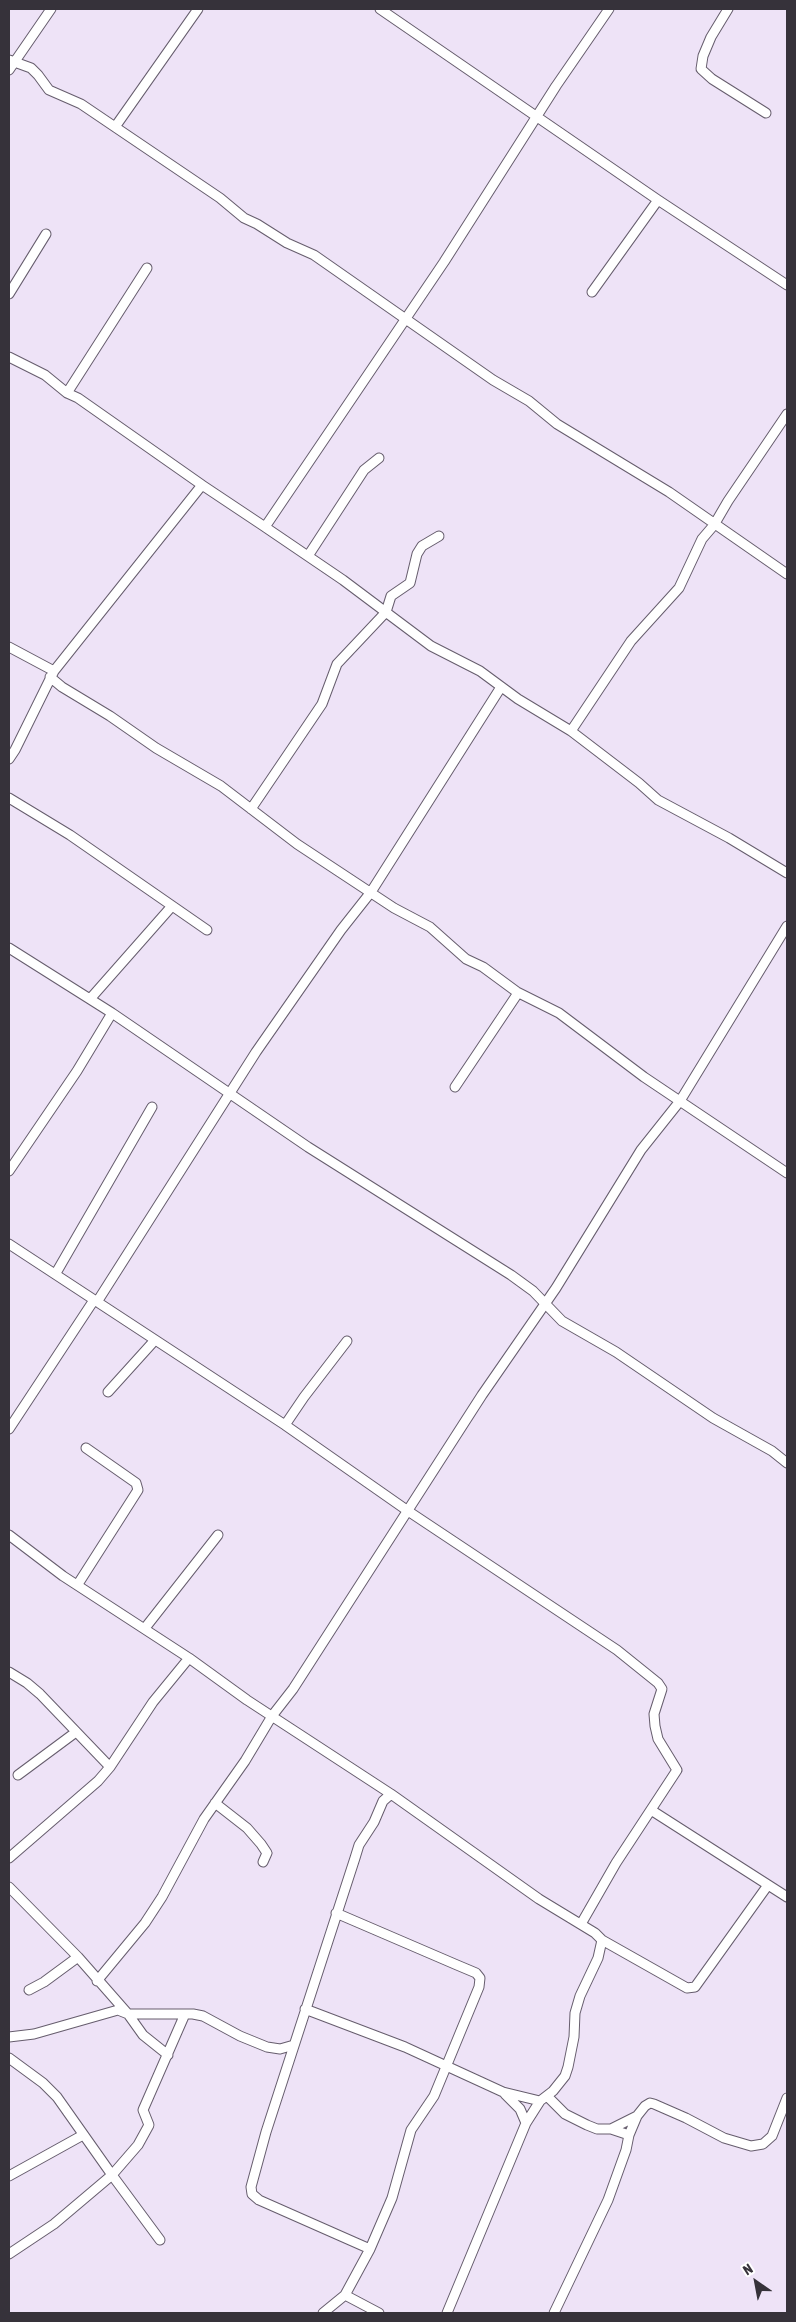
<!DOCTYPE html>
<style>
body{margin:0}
#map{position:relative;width:796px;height:2322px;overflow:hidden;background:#eee3f7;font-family:"Asap Condensed",sans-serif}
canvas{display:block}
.frame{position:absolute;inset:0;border:10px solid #36323a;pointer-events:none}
.north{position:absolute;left:731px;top:2257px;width:50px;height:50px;-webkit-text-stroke:4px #fff;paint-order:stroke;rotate:327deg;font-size:14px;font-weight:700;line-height:20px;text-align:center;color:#36323a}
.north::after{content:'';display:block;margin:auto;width:18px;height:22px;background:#36323a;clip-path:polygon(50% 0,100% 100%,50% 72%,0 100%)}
</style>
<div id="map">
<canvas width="796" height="2322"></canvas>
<div class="frame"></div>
<div class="north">N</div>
</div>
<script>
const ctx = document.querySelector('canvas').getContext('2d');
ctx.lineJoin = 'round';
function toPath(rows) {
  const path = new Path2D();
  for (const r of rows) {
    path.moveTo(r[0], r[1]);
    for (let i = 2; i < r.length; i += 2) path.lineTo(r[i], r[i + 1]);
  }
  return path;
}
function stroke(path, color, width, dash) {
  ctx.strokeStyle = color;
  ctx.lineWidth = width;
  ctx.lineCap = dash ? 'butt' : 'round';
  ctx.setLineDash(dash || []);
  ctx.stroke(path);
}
const street = toPath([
 [380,9,658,200,787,285],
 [609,9,556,86,444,262,265,527,343,580,431,646,480,671,518,699,571,731,639,783,658,800,729,838,787,873],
 [728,9,711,37,703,56,701,69,712,79,766,113],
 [9,60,31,68,38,75,49,90,81,104,220,198,244,218,257,224,287,243,314,255,493,380,529,401,557,424,669,492,787,574],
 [9,70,51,9],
 [115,127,198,9],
 [592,292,658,200],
 [9,294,46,234],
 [9,357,45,375,67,393,78,398,202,485],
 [67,393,147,268],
 [308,556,364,470,379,458],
 [9,647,54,671],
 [50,677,62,687,110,716,156,748,221,786,297,844,394,908,430,927,466,959,483,967,517,992,559,1013,644,1077,787,1173],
 [571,731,631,641,679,588,702,539,714,525,728,501,787,414],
 [9,759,15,750,54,671,202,485,265,527],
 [9,798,70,835,207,930],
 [251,809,322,704,337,664,386,612,391,596,410,583,417,554,422,546,439,536],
 [9,948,112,1013,308,1147,511,1275,533,1291,562,1321,616,1352,713,1418,772,1451,787,1463],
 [90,999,172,906],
 [455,1087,518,993],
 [9,1171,77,1071,112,1013],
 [9,1244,285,1425,408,1511,617,1650,658,1683,662,1689,654,1714,655,1726,658,1739,677,1770,616,1863,581,1924],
 [56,1273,152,1107],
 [97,1302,256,1052,341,930,371,892,501,687],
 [108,1392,155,1340],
 [285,1425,304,1397,347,1341],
 [9,1429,94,1300],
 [9,1535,63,1576,189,1658,247,1700,391,1794,539,1899,595,1933,602,1940,598,1958,580,1996,575,2013,574,2037,568,2067,565,2076,553,2091,540,2101,526,2123,447,2313],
 [78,1584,138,1490,136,1483,86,1448],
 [145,1628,218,1535],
 [9,1672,27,1683,40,1694,110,1767],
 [18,1775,76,1732],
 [215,1803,247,1828,261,1844,267,1853,263,1862],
 [651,1810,787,1897],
 [9,1858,98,1781,110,1767,153,1702,189,1658],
 [9,1887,78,1957,128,2014,143,2035,168,2055],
 [602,1940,687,1988,695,1987,768,1885],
 [97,1981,145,1923,162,1897,204,1819,245,1761,272,1716,293,1689,482,1395,556,1288,641,1150,680,1101,787,926],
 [29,1990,44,1982,78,1957],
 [305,2009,405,2047,503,2092,540,2101],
 [9,2037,34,2034,118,2010,128,2014,193,2014,203,2016,240,2036,267,2047,280,2049,294,2045],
 [9,2058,43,2083,57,2097,112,2175,54,2224,9,2254],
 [505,2094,520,2109,526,2123],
 [547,2096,565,2114,587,2125,597,2129,611,2129,629,2135],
 [611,2129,637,2116],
 [9,2176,83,2135],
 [160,2240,112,2175,138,2145,149,2125,143,2110,185,2014],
 [370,2249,259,2200,252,2194,251,2187,266,2132,355,1858,359,1845,374,1822,383,1801,391,1794],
 [345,2295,379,2313],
 [323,2313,345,2295,370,2249,392,2198,411,2130,434,2096,479,1987,480,1978,476,1973,457,1965,336,1913],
 [554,2313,608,2200,626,2150,629,2135,637,2116,645,2106,650,2103,654,2104,686,2118,724,2138,751,2146,763,2144,772,2136,787,2098]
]);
stroke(street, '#665d6d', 11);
stroke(street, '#fff', 9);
</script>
